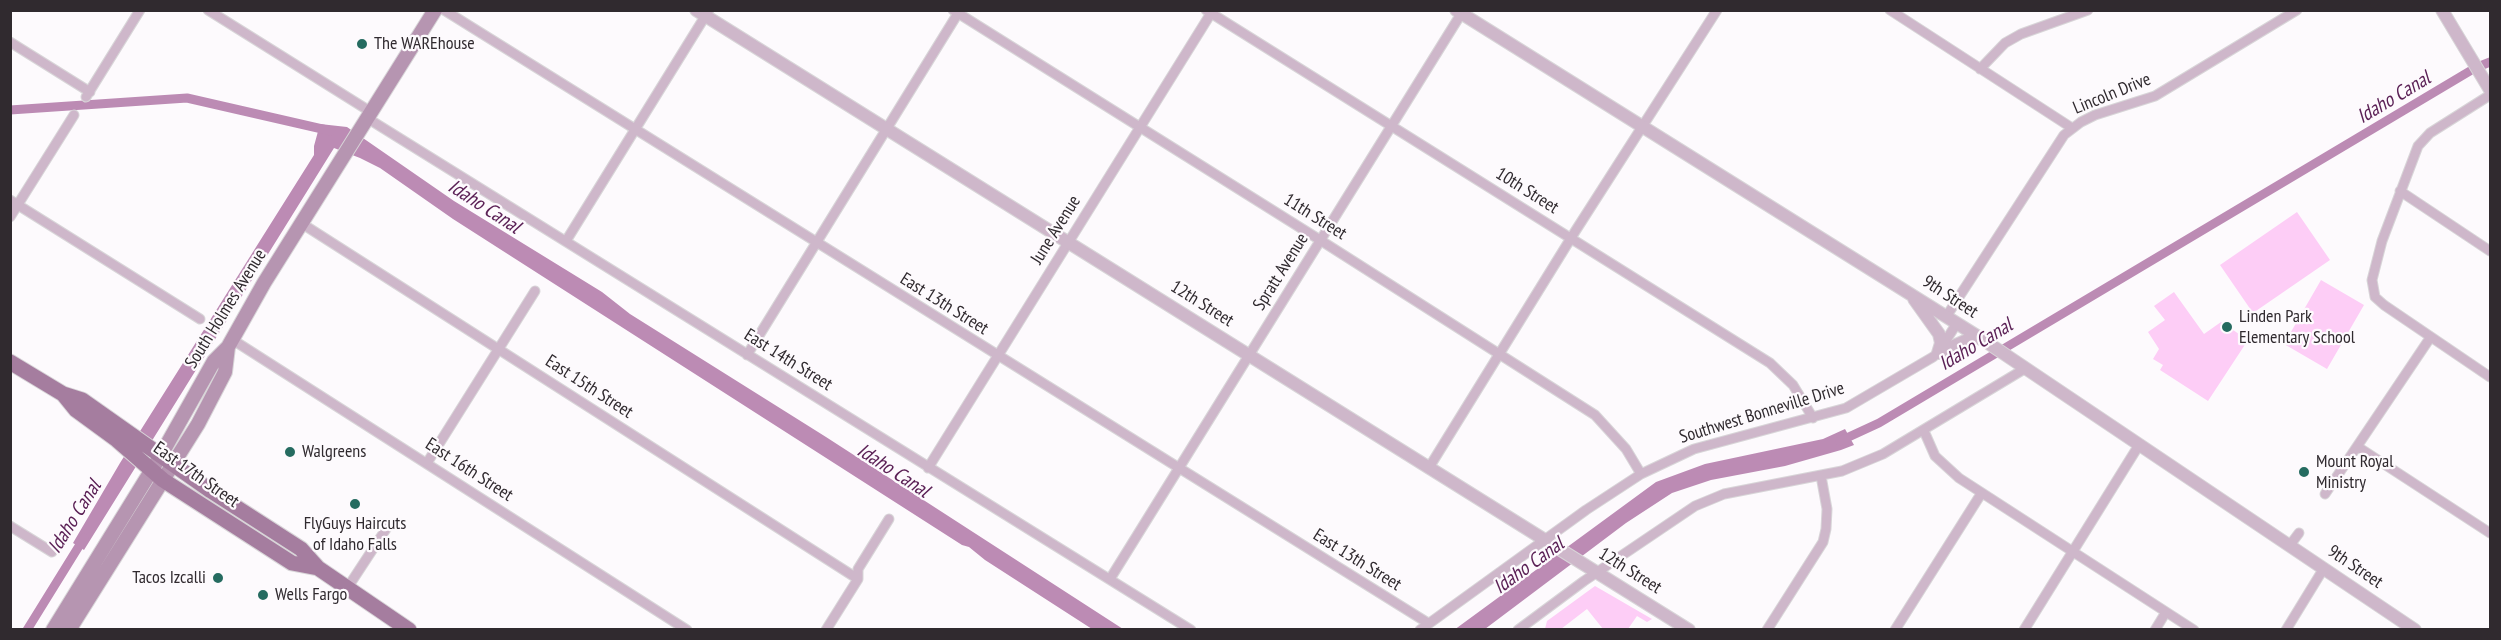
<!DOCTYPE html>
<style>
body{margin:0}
#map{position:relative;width:2501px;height:640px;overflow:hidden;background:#fdfafd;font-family:"PT Sans Narrow",sans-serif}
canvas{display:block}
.frame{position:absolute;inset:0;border:12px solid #302a2f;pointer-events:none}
</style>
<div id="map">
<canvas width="2501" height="640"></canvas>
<div class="frame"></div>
</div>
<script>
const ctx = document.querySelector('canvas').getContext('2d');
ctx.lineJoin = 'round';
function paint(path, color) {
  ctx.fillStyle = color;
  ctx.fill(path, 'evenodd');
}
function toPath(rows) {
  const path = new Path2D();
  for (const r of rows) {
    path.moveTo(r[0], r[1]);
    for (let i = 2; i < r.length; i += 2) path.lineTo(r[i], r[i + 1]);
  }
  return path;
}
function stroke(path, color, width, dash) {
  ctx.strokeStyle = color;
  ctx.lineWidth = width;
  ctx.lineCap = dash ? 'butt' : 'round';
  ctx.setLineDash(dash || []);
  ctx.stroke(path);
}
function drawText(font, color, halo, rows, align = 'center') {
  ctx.font = font + ' "PT Sans Narrow",sans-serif';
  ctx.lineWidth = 4.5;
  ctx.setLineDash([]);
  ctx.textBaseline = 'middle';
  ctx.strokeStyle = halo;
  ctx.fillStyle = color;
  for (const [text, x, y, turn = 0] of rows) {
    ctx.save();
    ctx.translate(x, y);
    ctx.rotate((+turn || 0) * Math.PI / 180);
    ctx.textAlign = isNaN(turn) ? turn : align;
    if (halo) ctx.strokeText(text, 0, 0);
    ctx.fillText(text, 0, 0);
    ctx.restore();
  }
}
paint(toPath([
 [2297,212,2330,260,2253,313,2220,265],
 [2321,280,2364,305,2327,369,2284,344],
 [2174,292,2204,334,2221,322,2248,340,2208,401,2160,370,2163,365,2153,359,2159,349,2148,332,2165,320,2154,306],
 [1595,586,1652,619,1647,622,1637,616,1628,629,1603,629,1587,609,1561,629,1545,629,1547,621]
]), '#fdcdf6');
paint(toPath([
 [320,124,347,127,454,201,602,292,630,314,826,437,1123,629,1092,629,985,560,969,547,962,545,453,219,380,168,360,158,334,148,84,550,73,543,120,463,314,155,314,146],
 [1845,429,1854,445,1841,450,1785,466,1711,480,1672,493,1626,523,1485,629,1454,630,1656,482,1705,464,1823,439]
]), '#bc8bb4');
stroke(toPath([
 [10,110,187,98,331,131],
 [1840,441,1879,423,2475,68,2490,62],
 [27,630,84,538]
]), '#bc8bb4', 9);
const minor = toPath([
 [208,10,371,112],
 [444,10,1428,623],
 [953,10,1320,240,1595,415,1626,449,1641,474],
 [1206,10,1770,363,1793,385,1813,418],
 [1890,10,2072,128],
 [10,42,90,92],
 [1980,69,2005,43,2021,34,2088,10],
 [2490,95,2430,133,2418,146,2382,241,2372,280,2375,297,2384,305,2490,377],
 [86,97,140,10],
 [367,118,1191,630],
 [2400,191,2490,251],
 [10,200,200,319],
 [10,217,74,115],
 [301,223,858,579],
 [566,241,709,10],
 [1946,317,2064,135,2081,122,2095,115,2155,96,2297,10],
 [233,340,687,630],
 [747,355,960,10],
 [1924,431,1935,456,1959,478,2194,630],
 [2358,447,2490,533],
 [427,463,535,291],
 [1430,466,1576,230,1717,10],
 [928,468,1213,10],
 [2325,494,2430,338],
 [10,526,52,552],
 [2290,545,2299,533],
 [1110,579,1461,14],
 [348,587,388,526],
 [826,630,858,579,858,569,889,519],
 [1420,630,1586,510,1641,474,1694,449,1846,408,1933,357,1938,353,1957,323],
 [1518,630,1584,581,1695,506,1724,494,1842,471,1883,454,2026,368],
 [1767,630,1823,542,1826,529,1827,509,1821,476],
 [1895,630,1981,494],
 [2024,630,2139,445],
 [2155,630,2166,612],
 [2286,630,2324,568]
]);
const tertiary = toPath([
 [696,10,1689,630],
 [1456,10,1982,339,2415,630],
 [2442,10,2490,90],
 [1914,299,1939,334,1941,343,1938,353],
 [1938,353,1974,337,1981,339]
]);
const secondary = toPath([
 [53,630,161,455,214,361,228,347,264,283,435,10],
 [69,630,198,424,225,372,228,347]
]);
const primary = toPath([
 [10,362,63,394,82,400,211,491,301,549,318,568,409,630],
 [63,394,76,410,117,440,163,480,292,563,318,568]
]);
stroke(minor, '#d8d5d8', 11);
stroke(tertiary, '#d8d5d8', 14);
stroke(secondary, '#d8d5d8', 16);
stroke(primary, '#d8d5d8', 17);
stroke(minor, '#ceb7ca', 9);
stroke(tertiary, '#ceb7ca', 12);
stroke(secondary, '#b695b1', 14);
stroke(primary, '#a57d9f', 15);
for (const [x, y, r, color] of [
 [362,44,6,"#256b60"],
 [2227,327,6,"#256b60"],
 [290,452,6,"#256b60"],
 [2304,472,6,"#256b60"],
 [355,504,6,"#256b60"],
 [218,578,6,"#256b60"],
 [263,595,6,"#256b60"]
]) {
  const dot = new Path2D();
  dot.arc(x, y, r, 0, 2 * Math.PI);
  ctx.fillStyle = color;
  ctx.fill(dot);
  stroke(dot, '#fdfafd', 2);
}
drawText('18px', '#302a2f', '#fdfafd', [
 ["The WAREhouse",374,44],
 ["Linden Park",2239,317],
 ["Elementary School",2239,338],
 ["Walgreens",302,452],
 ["Mount Royal",2316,462],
 ["Ministry",2316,483],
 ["FlyGuys Haircuts",355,524,"center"],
 ["of Idaho Falls",355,545,"center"],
 ["Tacos Izcalli",206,578,"right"],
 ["Wells Fargo",275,595]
], 'left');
drawText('18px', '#302a2f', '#fdfafd', [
 ["Lincoln Drive",2112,94,-22],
 ["10th Street",1527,191,32],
 ["11th Street",1315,217,32],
 ["June Avenue",1056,230,-58],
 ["Spratt Avenue",1281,272,-58],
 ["9th Street",1950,297,33],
 ["East 13th Street",944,304,32],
 ["12th Street",1202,304,32],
 ["South Holmes Avenue",226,309,-58],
 ["East 14th Street",788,360,32],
 ["East 15th Street",589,387,33],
 ["Southwest Bonneville Drive",1762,413,-17],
 ["East 16th Street",469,470,33],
 ["East 17th Street",196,475,35],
 ["East 13th Street",1357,560,32],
 ["9th Street",2355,567,34],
 ["12th Street",1630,571,32]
]);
drawText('italic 20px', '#5b2156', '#fdfafd', [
 ["Idaho Canal",2394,98,-31],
 ["Idaho Canal",484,207,33],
 ["Idaho Canal",1976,345,-31],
 ["Idaho Canal",893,471,33],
 ["Idaho Canal",75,517,-58],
 ["Idaho Canal",1529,566,-36]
]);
</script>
